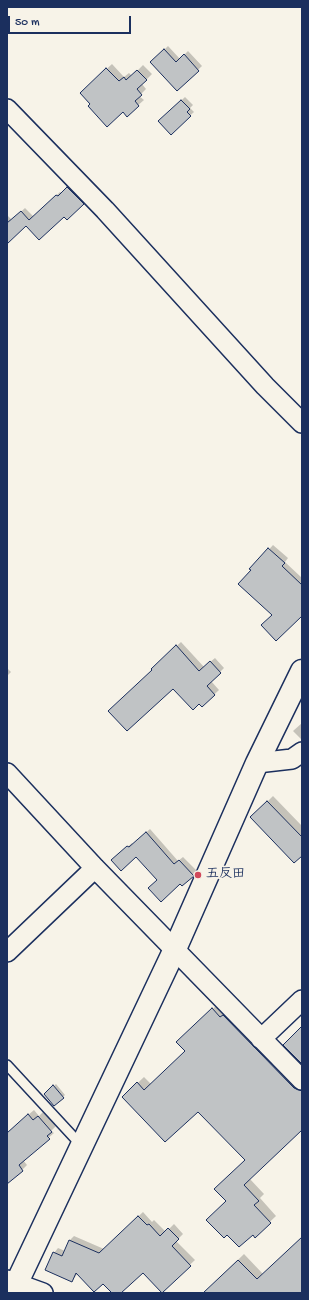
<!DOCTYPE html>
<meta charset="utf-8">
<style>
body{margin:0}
#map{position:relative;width:309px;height:1300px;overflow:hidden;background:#f7f3e8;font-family:"Gochi Hand",sans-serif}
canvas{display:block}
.frame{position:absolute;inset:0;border:8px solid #1b2f5e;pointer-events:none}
.scale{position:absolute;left:8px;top:16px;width:123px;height:18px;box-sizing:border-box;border:2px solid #1b2f5e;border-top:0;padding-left:5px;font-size:12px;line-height:14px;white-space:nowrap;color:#1b2f5e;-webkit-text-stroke:3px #f7f3e8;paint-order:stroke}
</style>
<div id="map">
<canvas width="309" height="1300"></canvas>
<div class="frame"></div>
<div class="scale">50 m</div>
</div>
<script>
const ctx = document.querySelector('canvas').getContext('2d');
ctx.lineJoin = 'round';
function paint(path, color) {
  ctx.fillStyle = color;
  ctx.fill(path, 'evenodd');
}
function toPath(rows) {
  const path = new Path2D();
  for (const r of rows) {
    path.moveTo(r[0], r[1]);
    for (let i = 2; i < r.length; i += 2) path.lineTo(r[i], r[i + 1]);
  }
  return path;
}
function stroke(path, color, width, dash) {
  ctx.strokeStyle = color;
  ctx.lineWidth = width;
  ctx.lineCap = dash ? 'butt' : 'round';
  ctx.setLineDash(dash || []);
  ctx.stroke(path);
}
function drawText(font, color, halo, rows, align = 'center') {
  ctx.font = font + ' "Gochi Hand","Klee One",sans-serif';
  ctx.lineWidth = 3.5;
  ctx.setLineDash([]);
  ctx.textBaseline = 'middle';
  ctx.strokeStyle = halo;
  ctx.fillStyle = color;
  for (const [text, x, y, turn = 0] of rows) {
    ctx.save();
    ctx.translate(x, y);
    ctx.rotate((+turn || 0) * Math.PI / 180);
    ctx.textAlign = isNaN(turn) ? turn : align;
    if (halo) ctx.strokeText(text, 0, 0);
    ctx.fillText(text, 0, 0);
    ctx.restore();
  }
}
paint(toPath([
 [168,46,180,59,188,51,202,66,177,90,152,62],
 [112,64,124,77,129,73,132,76,143,65,152,74,142,84,146,89,139,96,144,100,127,115,123,111,92,104,86,88],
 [185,97,193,105,190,108,194,112,171,133,164,117],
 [72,184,87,200,67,219,64,216,26,225,7,243,7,215,12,220,25,208,34,217,60,192,62,193],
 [273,545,288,558,285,562,302,578,302,614,274,615,251,569],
 [181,642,204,667,215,658,224,668,211,681,219,690,202,706,173,687,152,669],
 [7,668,11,672,7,676],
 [302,723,302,740,293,731],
 [273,796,302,826,302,855,252,817],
 [150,829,178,861,183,857,197,871,182,885,180,883,158,880,136,856,116,856,132,843,133,844],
 [219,1003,302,1083,302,1128,249,1178,264,1194,260,1198,276,1216,255,1236,227,1201,246,1160,198,1110,123,1097,144,1077,151,1084,186,1051,178,1042],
 [56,1084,65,1095,54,1105,45,1094],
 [34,1110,39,1116,43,1112,56,1126,51,1131,54,1133,23,1160,27,1165,22,1170,7,1177,7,1133],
 [143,1212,152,1222,154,1220,166,1232,174,1224,183,1234,176,1241,195,1260,162,1291,143,1271,120,1293,113,1293,103,1283,78,1273,72,1281,54,1253,58,1248,65,1251,70,1240,74,1236,104,1249],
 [302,1238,302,1293,204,1293,244,1254,263,1274]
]), '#0003');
const building = toPath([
 [164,49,176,62,184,54,199,71,177,91,150,62,164,49],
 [106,68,119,81,124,77,126,80,137,70,147,80,137,89,142,95,135,101,139,106,127,117,123,112,107,127,88,106,90,104,80,93,106,68],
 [181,100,190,109,187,112,191,116,171,135,158,121,181,100],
 [67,187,84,204,67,220,64,217,39,240,26,226,7,244,7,223,21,211,29,220,56,195,58,196,67,187],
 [268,548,285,563,282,566,302,585,302,616,276,641,261,625,272,615,238,584,251,570,249,569,268,548],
 [176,645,199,671,210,661,221,673,207,686,215,695,202,707,199,704,193,710,173,689,127,731,108,711,152,670,151,669,176,645],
 [267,801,302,837,302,856,294,863,250,817,267,801],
 [146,832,174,864,179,860,194,876,182,886,180,884,161,902,148,888,157,880,136,857,121,871,111,860,127,846,129,847,146,832],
 [212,1008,220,1017,223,1015,294,1088,302,1091,302,1130,244,1185,259,1201,254,1205,271,1223,255,1238,253,1235,239,1247,227,1235,224,1238,206,1220,226,1201,214,1189,245,1160,198,1112,165,1142,122,1097,137,1082,144,1090,185,1051,176,1042,212,1008],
 [302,1026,302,1064,283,1045,302,1026],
 [53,1085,64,1098,54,1106,44,1094,53,1085],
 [28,1114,33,1120,38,1116,52,1132,47,1136,50,1139,19,1165,23,1171,7,1184,7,1133,28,1114],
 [138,1216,147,1225,149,1224,160,1236,168,1228,179,1239,172,1246,191,1266,162,1293,143,1273,121,1293,112,1293,103,1284,94,1292,76,1273,72,1282,45,1270,53,1252,62,1256,69,1240,99,1253,138,1216],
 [302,1237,302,1293,203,1293,238,1260,257,1279,302,1237]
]);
paint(building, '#c0c3c5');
stroke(building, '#1b2f5e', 1);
const lane = toPath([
 [7,1065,81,1145]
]);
const street = toPath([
 [7,109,105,210,265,386,302,423],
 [257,763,292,759,302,752],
 [7,773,95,868,302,1080],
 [7,952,95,868],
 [261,1039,302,1000],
 [7,1280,43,1293]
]);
const secondary = toPath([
 [12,1293,175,949,257,763,302,671]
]);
stroke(lane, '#1b2f5e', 12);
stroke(street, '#1b2f5e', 22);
stroke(secondary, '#1b2f5e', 25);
stroke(lane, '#f7f3e8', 9);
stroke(street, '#f7f3e8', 19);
stroke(secondary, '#f7f3e8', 22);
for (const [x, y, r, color] of [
 [198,875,4,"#d1495b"]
]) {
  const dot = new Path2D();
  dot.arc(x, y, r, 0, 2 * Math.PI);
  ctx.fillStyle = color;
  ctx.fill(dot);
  stroke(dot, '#f7f3e8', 1.5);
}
drawText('bold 13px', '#1b2f5e', '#f7f3e8', [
 ["五反田",206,875]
], 'left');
</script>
